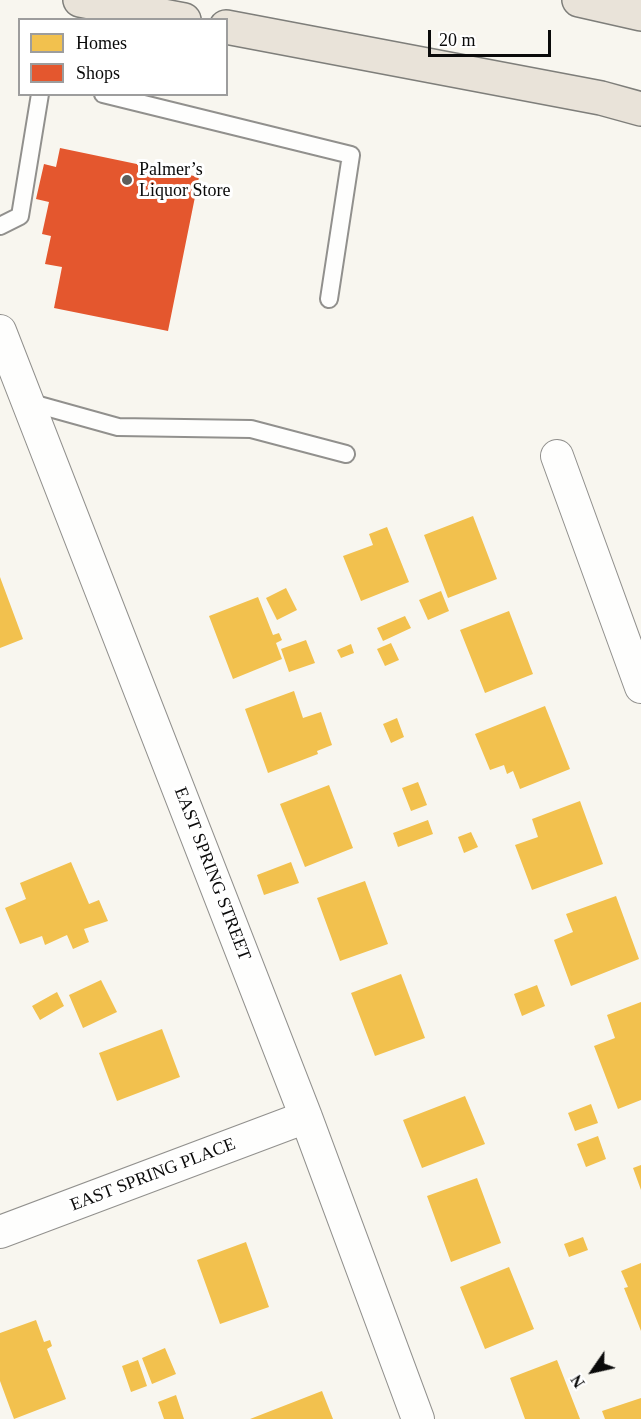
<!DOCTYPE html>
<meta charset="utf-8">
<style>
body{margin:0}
#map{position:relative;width:641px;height:1419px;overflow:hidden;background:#f8f6ef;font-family:"Times New Roman",serif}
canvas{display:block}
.legend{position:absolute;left:18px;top:18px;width:210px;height:78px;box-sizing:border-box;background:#fff;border:2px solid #9d9d9d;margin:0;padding:8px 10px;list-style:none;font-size:18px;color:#0a0a0a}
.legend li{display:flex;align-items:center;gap:12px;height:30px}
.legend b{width:30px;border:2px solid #9d9d9d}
.north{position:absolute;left:563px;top:1341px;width:60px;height:60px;-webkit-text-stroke:4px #fff;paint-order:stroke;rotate:236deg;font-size:16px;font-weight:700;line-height:24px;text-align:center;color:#0a0a0a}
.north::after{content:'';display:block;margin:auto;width:21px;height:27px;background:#0a0a0a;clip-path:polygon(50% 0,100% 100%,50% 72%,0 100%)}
.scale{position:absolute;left:428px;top:30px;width:123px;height:27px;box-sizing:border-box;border:3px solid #0a0a0a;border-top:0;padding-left:8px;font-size:18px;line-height:21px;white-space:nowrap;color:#0a0a0a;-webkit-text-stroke:4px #fff;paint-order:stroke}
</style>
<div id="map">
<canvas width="641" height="1419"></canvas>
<ul class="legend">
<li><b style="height:16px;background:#f2c14e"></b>Homes</li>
<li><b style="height:16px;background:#e4572e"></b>Shops</li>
</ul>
<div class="north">N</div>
<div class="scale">20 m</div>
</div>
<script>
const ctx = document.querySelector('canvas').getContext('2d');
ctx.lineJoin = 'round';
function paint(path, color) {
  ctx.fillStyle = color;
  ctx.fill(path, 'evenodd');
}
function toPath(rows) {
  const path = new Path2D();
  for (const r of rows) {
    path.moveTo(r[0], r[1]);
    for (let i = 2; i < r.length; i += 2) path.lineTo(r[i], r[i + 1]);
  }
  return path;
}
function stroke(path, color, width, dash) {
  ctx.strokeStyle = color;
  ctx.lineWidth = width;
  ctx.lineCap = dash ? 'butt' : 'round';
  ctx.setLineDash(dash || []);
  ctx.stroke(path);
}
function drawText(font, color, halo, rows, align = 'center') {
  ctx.font = font + ' "Times New Roman",serif';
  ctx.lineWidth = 6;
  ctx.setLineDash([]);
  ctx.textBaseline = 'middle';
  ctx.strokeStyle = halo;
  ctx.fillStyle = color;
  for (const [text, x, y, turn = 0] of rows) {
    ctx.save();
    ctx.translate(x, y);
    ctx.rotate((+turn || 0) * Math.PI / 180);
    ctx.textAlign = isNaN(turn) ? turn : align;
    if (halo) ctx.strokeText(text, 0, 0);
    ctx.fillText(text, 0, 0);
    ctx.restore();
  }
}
paint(toPath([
 [473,516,497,579,448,598,424,535],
 [387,527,409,582,361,601,343,556,373,545,369,534],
 [0,577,23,639,0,648],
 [286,588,297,610,277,620,266,598],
 [441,591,449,611,428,620,419,600],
 [258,597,273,635,279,633,282,640,276,643,282,659,233,679,209,616],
 [509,611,533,674,485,693,460,630],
 [405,616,411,628,383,641,377,628],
 [306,640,315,663,289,672,281,649],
 [391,643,399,660,385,666,377,649],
 [351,644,354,653,341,658,337,650],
 [294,691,303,718,321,712,332,745,317,751,318,754,268,773,245,709],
 [545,706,570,769,520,789,513,771,507,774,504,765,490,770,475,734],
 [397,718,404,737,391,743,383,724],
 [418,782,427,805,411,811,402,788],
 [329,785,353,848,305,867,280,804],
 [580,801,603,864,532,890,515,845,538,837,532,819],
 [428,820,433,834,398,847,393,833],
 [471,832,478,847,464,853,458,837],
 [71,862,89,904,99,900,108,921,84,929,89,942,73,949,67,935,45,945,42,936,20,944,5,908,26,899,20,883],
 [291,862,299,883,264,895,257,875],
 [365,881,388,944,340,961,317,898],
 [616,896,639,959,571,986,554,940,573,932,566,914],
 [401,974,425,1038,375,1056,351,993],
 [101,980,117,1012,83,1028,69,995],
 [537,985,545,1006,522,1016,514,994],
 [57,992,64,1006,40,1020,32,1006],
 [641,1002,641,1100,618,1109,594,1046,615,1038,607,1015],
 [162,1029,180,1077,117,1101,99,1053],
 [465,1096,485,1144,422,1168,403,1120],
 [591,1104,598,1123,575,1131,568,1113],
 [598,1136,606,1159,586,1167,577,1144],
 [641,1165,641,1190,633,1168],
 [477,1178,501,1243,451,1262,427,1196],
 [583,1237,588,1250,569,1257,564,1244],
 [246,1242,269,1307,220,1324,197,1260],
 [641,1263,641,1331,624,1288,628,1287,621,1271],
 [509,1267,534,1329,485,1349,460,1287],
 [36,1320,44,1342,50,1340,52,1346,47,1349,66,1399,14,1419,0,1381,0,1333],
 [165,1348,176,1374,152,1384,142,1358],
 [138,1360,147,1386,131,1392,122,1366],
 [557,1360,580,1419,525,1419,510,1378],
 [322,1391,333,1419,250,1419],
 [176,1395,184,1419,164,1419,158,1402],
 [641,1398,641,1419,605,1419,602,1411]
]), '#f2c14e');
paint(toPath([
 [60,148,199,177,168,331,54,308,62,267,45,264,51,236,42,234,49,202,36,199,44,164,56,167]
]), '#e4572e');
const lane = toPath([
 [103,94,351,155,329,299],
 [0,226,20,216,40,94],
 [28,402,118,427,251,429,346,454]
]);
const street = toPath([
 [0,331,306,1117,418,1419],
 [557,456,641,687],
 [0,1232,306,1117]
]);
const primary = toPath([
 [80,0,184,20],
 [579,0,641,14],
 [226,27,601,98,641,109]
]);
stroke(lane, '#91908d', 20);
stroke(street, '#91908d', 34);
stroke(primary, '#7e7e7a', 36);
stroke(lane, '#fefefd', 16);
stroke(street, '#fefefd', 32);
stroke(primary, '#e9e3d9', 33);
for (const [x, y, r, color] of [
 [127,180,6,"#5d5d5a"]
]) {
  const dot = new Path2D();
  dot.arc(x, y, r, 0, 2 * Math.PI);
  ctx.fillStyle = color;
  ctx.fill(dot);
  stroke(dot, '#fff', 2);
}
drawText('18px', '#0a0a0a', '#fff', [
 ["Palmer’s",139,170],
 ["Liquor Store",139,191]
], 'left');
drawText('18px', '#0a0a0a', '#fff', [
 ["EAST SPRING STREET",212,874,69],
 ["EAST SPRING PLACE",153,1175,-21]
]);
</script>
